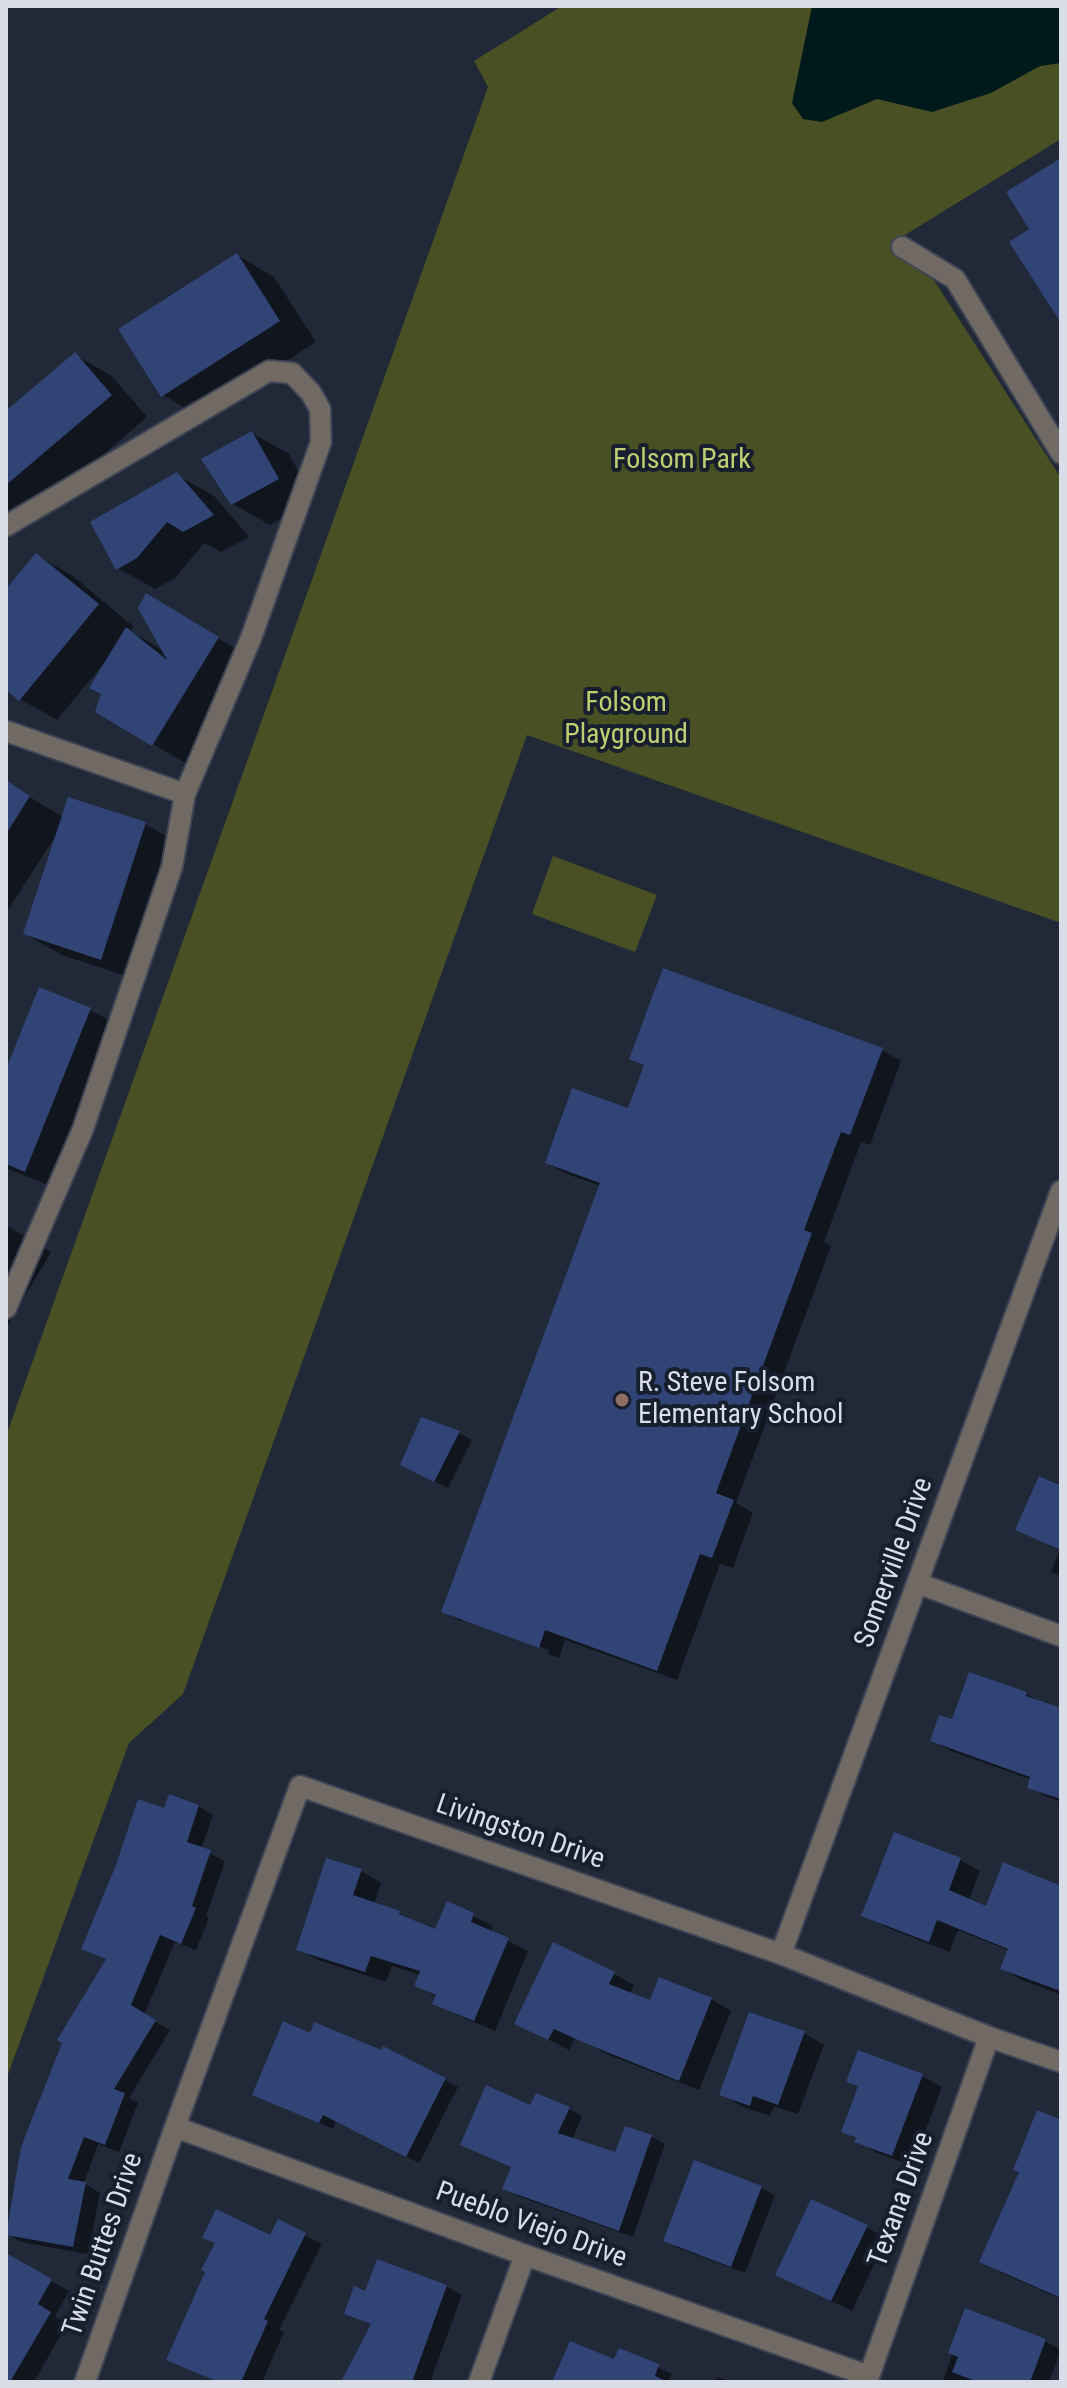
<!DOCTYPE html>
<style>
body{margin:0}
#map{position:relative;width:1067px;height:2388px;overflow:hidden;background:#212838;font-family:"Roboto Condensed",sans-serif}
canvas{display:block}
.frame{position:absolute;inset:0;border:8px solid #d8dde8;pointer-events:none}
</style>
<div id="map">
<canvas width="1067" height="2388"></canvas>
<div class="frame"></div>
</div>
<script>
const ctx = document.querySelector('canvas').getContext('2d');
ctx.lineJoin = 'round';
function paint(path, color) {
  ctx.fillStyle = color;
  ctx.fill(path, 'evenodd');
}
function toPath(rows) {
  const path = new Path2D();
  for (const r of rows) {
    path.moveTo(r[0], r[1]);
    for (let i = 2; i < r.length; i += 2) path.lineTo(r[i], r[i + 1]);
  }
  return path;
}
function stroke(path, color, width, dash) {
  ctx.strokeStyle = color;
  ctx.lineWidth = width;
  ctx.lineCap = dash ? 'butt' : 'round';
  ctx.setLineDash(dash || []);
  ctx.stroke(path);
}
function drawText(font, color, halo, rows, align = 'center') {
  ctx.font = font + ' "Roboto Condensed",sans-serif';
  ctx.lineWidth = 8;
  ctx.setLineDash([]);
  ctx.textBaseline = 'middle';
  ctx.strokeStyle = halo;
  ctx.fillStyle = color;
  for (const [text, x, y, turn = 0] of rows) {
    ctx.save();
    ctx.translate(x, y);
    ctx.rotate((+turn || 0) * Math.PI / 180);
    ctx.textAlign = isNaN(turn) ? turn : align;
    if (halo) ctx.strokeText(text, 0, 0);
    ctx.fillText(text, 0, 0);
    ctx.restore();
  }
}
paint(toPath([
 [562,6,1061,6,1061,139,905,235,1061,478,1061,923,527,735,183,1694,129,1743,6,2080,6,1436,488,87,474,61],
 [553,856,657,895,635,952,532,914]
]), '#495023');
paint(toPath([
 [812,6,1061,6,1061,63,1040,66,991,93,932,112,877,99,822,122,803,119,792,103]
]), '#001a1c');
paint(toPath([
 [237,255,274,277,316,342,200,417,163,395],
 [75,355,112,376,147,417,11,534,6,531,6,413],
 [252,433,289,454,314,500,270,525,233,504],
 [177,475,214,496,249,537,221,552,204,543,175,578,155,589,118,568],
 [36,555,73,576,134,627,130,631,164,651,184,617,254,660,190,766,97,711,103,694,105,666,103,664,57,720,20,699,6,688,6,592],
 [6,783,63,817,69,799,145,824,182,845,138,980,62,955,25,934,56,835,6,913],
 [40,990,91,1010,127,1031,62,1191,6,1168,6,1074],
 [882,1050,901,1061,870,1145,861,1142,824,1242,831,1246,736,1503,753,1513,733,1568,720,1564,677,1680,565,1640,559,1658,462,1622,548,1654,549,1650,462,1618,462,1622,443,1611,601,1186,567,1174,547,1163,629,1111,646,1066,632,1058],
 [6,1225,51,1252,6,1329],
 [422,1420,459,1433,472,1440,448,1488,416,1472],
 [1061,1488,1061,1577,1051,1571,1060,1550,1018,1529],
 [1026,1694,1042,1703,1061,1710,1061,1802,1048,1797,1029,1787,1032,1780,951,1751,932,1740,953,1721],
 [198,1806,213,1815,201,1849,225,1861,206,1916,209,1918,196,1950,175,1942,144,2015,170,2030,129,2098,138,2103,119,2152,98,2144,84,2183,100,2193,88,2254,21,2242,7,2233,107,1960,84,1948,165,1811],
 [960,1860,980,1871,969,1899,987,1908,1061,1888,1061,1995,1022,1980,1002,1968,1010,1951,958,1930,949,1952,884,1926,864,1915],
 [361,1871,381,1883,374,1904,399,1913,436,1932,448,1904,493,1926,491,1932,528,1951,495,2031,455,2014,435,2003,437,1997,416,1985,420,1975,392,1966,386,1982,318,1960,298,1949],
 [614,1974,634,1985,630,1994,651,2002,711,1999,731,2011,699,2090,609,2055,575,2038,569,2050,516,2023],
 [804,2033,824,2045,798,2114,774,2106,770,2116,741,2106,722,2094],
 [311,2035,445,2080,458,2087,419,2163,336,2121,333,2129,255,2094],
 [922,2076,942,2087,912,2166,877,2153,843,2131,859,2087,848,2081],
 [531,2107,569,2109,582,2116,572,2140,617,2155,626,2128,652,2137,665,2144,633,2237,518,2196,505,2188,513,2168,462,2144],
 [1061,2123,1061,2299,1002,2273,982,2261,1021,2172],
 [695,2162,761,2188,775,2195,745,2273,678,2248,665,2240],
 [278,2222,322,2244,279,2330,284,2332,262,2382,216,2382,169,2359,207,2271,270,2238],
 [867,2227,886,2239,852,2311,798,2285],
 [6,2256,69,2291,55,2316,67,2324,34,2382,6,2382],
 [378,2262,447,2287,462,2295,430,2382,343,2382,373,2326,347,2313,367,2293],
 [966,2311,1045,2341,1061,2350,1049,2382,943,2382],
 [620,2350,672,2374,668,2382,555,2382,615,2362],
 [717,2377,731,2382,715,2382]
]), '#0007');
paint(toPath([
 [1061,158,1061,323,1009,242,1029,229,1006,192],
 [237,253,280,321,161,397,118,329],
 [75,352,112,395,6,485,6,411],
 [252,431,279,479,231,505,201,459],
 [177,472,214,515,183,532,167,522,137,558,116,570,90,522],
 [36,553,99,604,19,701,6,690,6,589],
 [146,593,219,637,152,746,95,712,101,694,89,688,126,627,167,660,138,608],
 [6,780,30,796,6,834],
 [68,797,146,822,101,960,23,934],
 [663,968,883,1048,850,1135,841,1132,804,1230,812,1233,716,1493,734,1500,712,1558,700,1554,657,1671,545,1630,539,1648,441,1612,600,1183,545,1163,572,1088,628,1108,644,1065,629,1059],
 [39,987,91,1008,25,1172,6,1164,6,1069],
 [421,1417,460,1431,434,1482,400,1465],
 [1039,1476,1061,1486,1061,1550,1015,1530],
 [969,1672,1027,1692,1026,1696,1061,1708,1061,1799,1027,1788,1030,1777,930,1741,939,1715,952,1719],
 [169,1794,199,1805,187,1842,211,1850,192,1906,196,1908,181,1944,160,1935,131,2005,156,2020,114,2089,125,2093,105,2145,84,2137,68,2179,86,2182,73,2247,6,2235,21,2147,62,2043,57,2040,106,1959,81,1949,116,1865,138,1799,164,1808],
 [894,1832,961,1858,949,1890,986,1906,1003,1862,1061,1886,1061,1991,1000,1969,1008,1949,937,1920,929,1942,861,1916],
 [326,1858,362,1869,353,1895,400,1911,399,1914,435,1929,447,1901,474,1913,471,1922,509,1938,474,2021,432,2004,436,1995,414,1986,420,1971,371,1956,365,1972,296,1950],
 [553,1942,615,1972,609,1984,650,2000,659,1977,712,1998,679,2081,587,2044,554,2029,548,2040,514,2024],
 [749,2012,805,2031,778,2105,753,2096,750,2106,719,2095],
 [283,2021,310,2033,314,2022,381,2050,383,2046,446,2078,406,2157,323,2115,319,2123,252,2095],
 [858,2050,923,2074,892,2156,854,2142,856,2138,841,2132,858,2086,846,2082],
 [486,2085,530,2105,536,2093,570,2107,558,2133,615,2152,625,2126,652,2135,619,2231,502,2189,511,2167,460,2145],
 [1037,2110,1061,2120,1061,2298,979,2262,1019,2172,1013,2170],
 [694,2160,762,2186,731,2267,663,2241],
 [811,2199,868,2225,831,2301,775,2275],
 [216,2209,270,2235,278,2219,306,2233,264,2319,268,2321,241,2382,218,2382,166,2360,205,2272,201,2270,215,2243,202,2238],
 [6,2253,52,2279,38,2304,51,2312,10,2382,6,2382],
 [377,2259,447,2285,412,2382,341,2382,371,2324,344,2314,354,2286,365,2291],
 [965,2308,1046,2339,1030,2382,978,2382,952,2372,958,2357,948,2353],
 [570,2341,614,2359,619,2348,659,2364,655,2376,668,2382,552,2382]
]), '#304476');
const minor = toPath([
 [902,247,955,279,1061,453],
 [6,526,269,371,292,373,311,393,320,409,321,442,251,638,185,794,172,867,83,1129,6,1308],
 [6,731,185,794],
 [917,1583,1061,1636],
 [781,1954,1061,1191],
 [175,2127,525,2255,869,2376],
 [85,2382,175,2127,300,1786,781,1954,989,2037,1061,2062],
 [479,2382,525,2255],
 [867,2382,989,2037]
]);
stroke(minor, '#3e4554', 24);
stroke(minor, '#716963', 20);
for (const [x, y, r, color] of [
 [622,1400,8,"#8d6e63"]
]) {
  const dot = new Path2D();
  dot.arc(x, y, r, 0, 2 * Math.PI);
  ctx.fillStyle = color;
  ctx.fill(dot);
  stroke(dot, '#171e2e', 3);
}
drawText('28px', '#c1cf72', '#171e2e', [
 ["Folsom Park",682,461],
 ["Folsom",626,704],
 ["Playground",626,736]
]);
drawText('28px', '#d8dde8', '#171e2e', [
 ["R. Steve Folsom",638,1384],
 ["Elementary School",638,1416]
], 'left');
drawText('28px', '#d8dde8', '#171e2e', [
 ["Somerville Drive",895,1563,-70],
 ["Livingston Drive",520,1833,19],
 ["Texana Drive",902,2200,-70],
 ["Pueblo Viejo Drive",531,2226,20],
 ["Twin Buttes Drive",104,2245,-71]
]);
</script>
